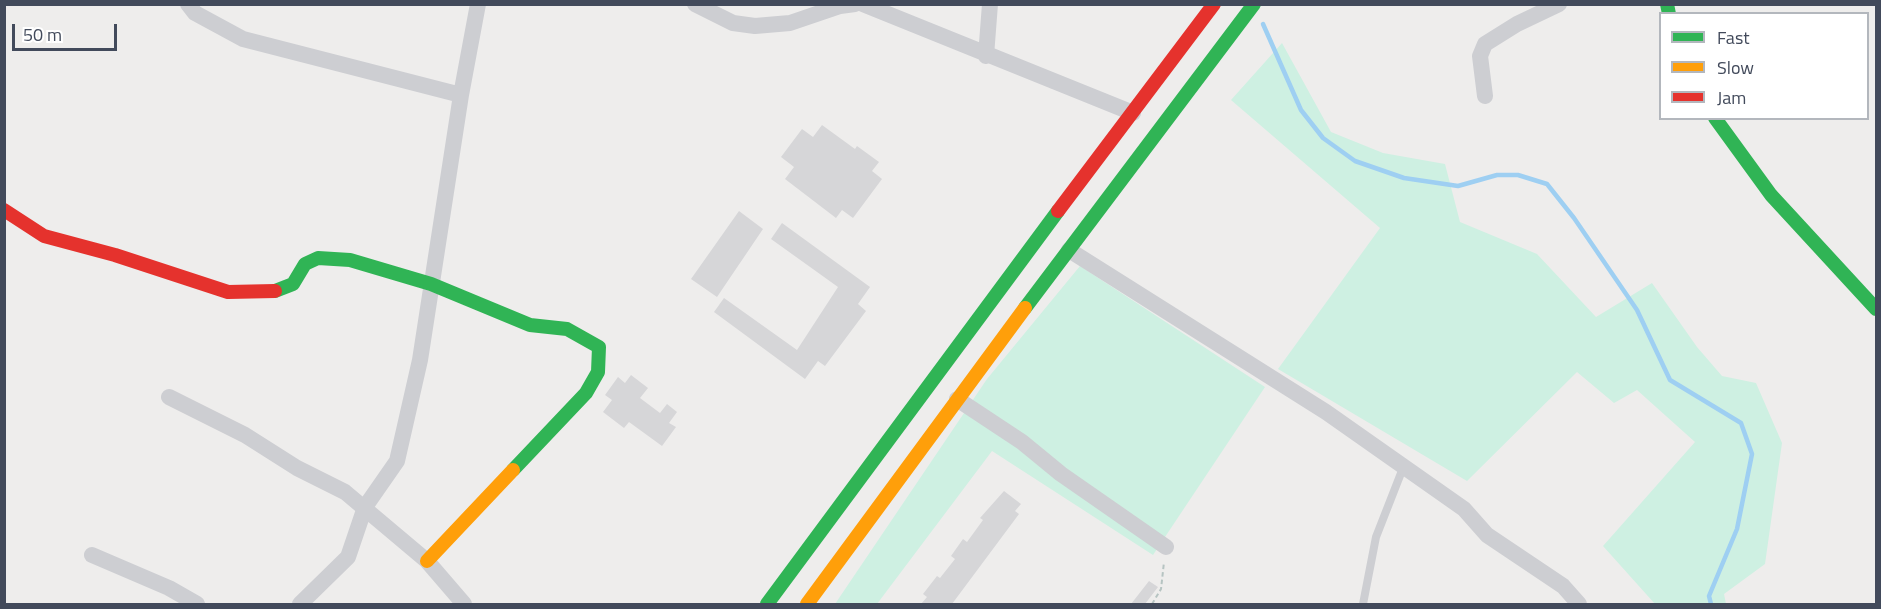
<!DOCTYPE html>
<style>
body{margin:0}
#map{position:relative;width:1881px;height:609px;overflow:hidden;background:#eeedec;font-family:"Titillium Web",sans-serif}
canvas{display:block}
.frame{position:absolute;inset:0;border:6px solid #424a5b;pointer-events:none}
.legend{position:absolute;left:1659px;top:12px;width:210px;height:108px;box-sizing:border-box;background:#fff;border:2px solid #b3b7bd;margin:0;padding:8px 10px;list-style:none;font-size:18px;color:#424a5b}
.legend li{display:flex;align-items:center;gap:12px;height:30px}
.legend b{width:30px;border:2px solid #b3b7bd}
.scale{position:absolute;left:12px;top:24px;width:105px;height:27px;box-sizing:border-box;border:3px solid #424a5b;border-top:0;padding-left:8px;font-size:18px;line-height:21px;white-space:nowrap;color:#424a5b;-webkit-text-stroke:4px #fff;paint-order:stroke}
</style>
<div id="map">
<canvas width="1881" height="609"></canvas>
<div class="frame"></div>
<ul class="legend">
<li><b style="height:8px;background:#30b455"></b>Fast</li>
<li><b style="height:8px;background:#ff9f0a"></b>Slow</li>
<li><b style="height:8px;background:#e5322d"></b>Jam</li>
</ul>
<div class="scale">50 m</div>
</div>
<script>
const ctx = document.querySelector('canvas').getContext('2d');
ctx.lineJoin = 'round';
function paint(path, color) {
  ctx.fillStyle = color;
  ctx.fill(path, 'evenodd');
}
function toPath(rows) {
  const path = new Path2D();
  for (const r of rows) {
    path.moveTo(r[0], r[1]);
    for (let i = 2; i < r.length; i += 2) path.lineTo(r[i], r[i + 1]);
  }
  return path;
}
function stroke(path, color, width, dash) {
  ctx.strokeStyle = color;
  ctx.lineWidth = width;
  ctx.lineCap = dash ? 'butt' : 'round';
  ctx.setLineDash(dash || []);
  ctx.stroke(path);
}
paint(toPath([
 [1282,43,1331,132,1383,153,1445,164,1460,222,1537,254,1596,317,1652,283,1697,347,1722,376,1756,383,1782,443,1765,564,1724,594,1726,604,1655,604,1603,546,1695,442,1637,390,1614,403,1577,372,1467,481,1278,369,1380,228,1231,100],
 [1080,266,1265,387,1153,555,992,451,877,604,835,604,987,379]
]), '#cef0e2');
stroke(toPath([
 [1263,24,1301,110,1323,138,1355,161,1404,178,1458,186,1497,175,1518,175,1547,184,1574,218,1637,310,1670,380,1741,423,1752,454,1737,529,1709,596,1711,604]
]), '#9ecff2', 4.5);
paint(toPath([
 [822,125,855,149,857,146,879,162,872,171,882,179,853,218,842,210,836,218,785,179,794,167,781,157,802,129,813,137],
 [739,211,763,229,717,297,691,279],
 [782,223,870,287,858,304,866,311,825,366,818,361,805,379,714,312,724,298,797,350,838,287,771,239],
 [631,375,648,388,640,398,660,413,667,404,677,412,669,423,676,427,662,446,629,422,624,428,603,412,612,400,605,395,618,377,625,383],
 [1004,491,1021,504,1015,511,1019,514,952,604,921,604,927,597,923,594,937,576,940,578,955,559,951,556,963,539,967,542,983,520,980,518],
 [1149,581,1158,587,1145,604,1131,604]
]), '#d6d6d8');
stroke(toPath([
 [1152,604,1161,589,1164,562]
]), '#b6c4c2', 2, [4.5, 3]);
stroke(toPath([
 [1363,604,1376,537,1403,468]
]), '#cdced2', 8);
stroke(toPath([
 [188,4,195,13,243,39,461,95],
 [695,4,733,23,755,26,790,23,840,6,855,4],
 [863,4,1133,113],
 [986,56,990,4],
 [1485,96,1480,56,1485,44,1517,24,1559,4],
 [1069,250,1326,412,1464,509,1487,535,1563,586,1579,604],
 [169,397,245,435,297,468,345,492,427,561,464,604],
 [957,399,1022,442,1061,474,1166,547],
 [92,555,169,588,197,604],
 [300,604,348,557,365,507,397,461,420,360,461,95,478,4]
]), '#cdced2', 16);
stroke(toPath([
 [1667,4,1669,14],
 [1715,118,1771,195,1876,309],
 [275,291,293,284,305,264,318,258,350,260,431,284,530,325,567,329,599,347,598,372,586,393,513,470],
 [1025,308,1254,4],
 [767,604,1058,211]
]), '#30b455', 14);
stroke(toPath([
 [427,561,513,470],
 [807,604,1025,308]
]), '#ff9f0a', 14);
stroke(toPath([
 [4,210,44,236,115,255,228,292,275,291],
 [1058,211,1214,4]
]), '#e5322d', 14);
</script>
